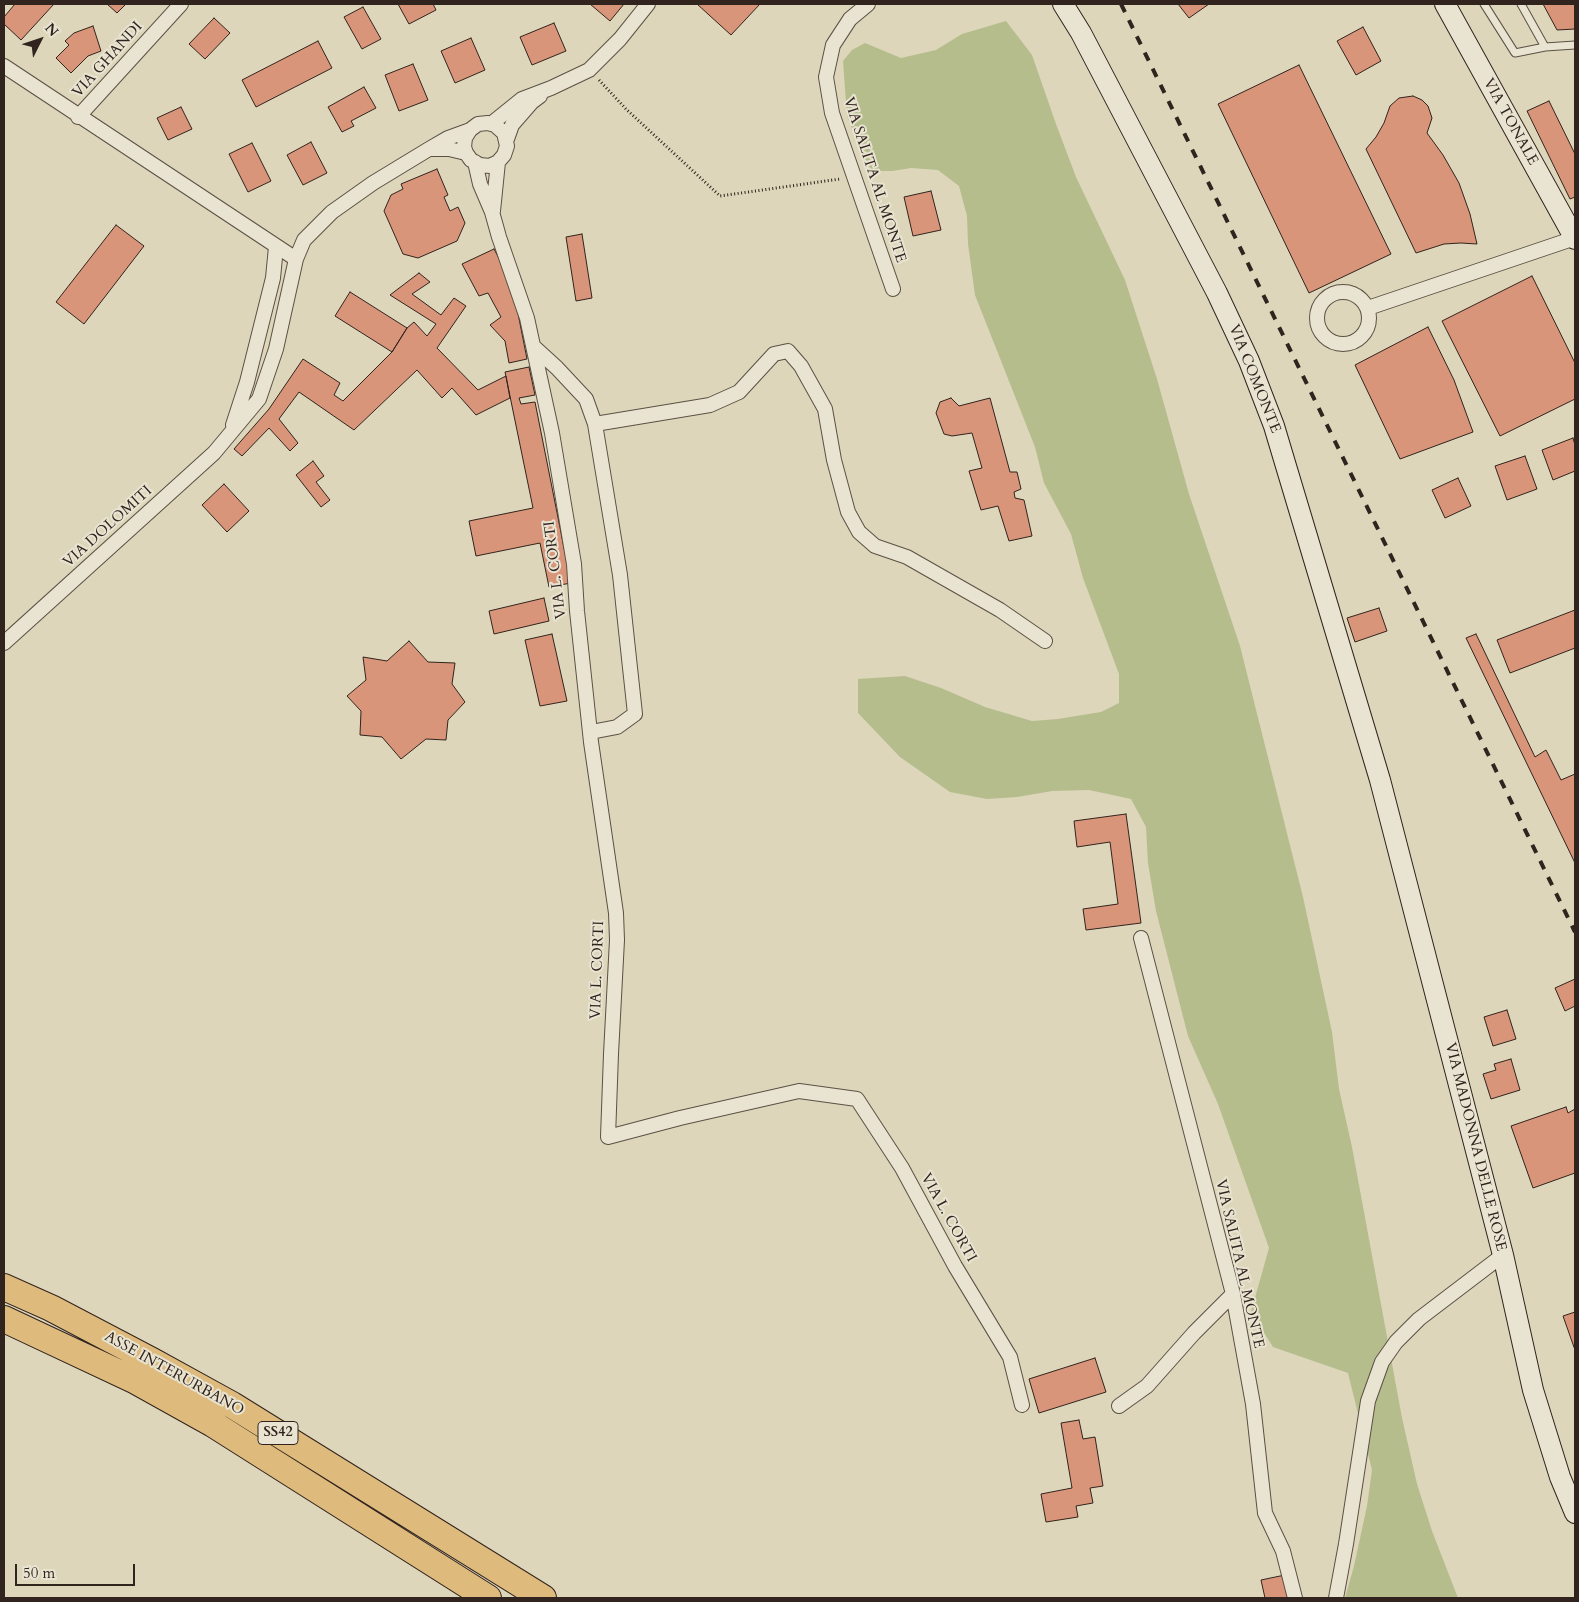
<!DOCTYPE html>
<style>
body{margin:0}
#map{position:relative;width:1579px;height:1602px;overflow:hidden;background:#ddd6ba;font-family:Cardo,serif}
canvas{display:block}
.frame{position:absolute;inset:0;border:5px solid #31231d;pointer-events:none}
.north{position:absolute;left:15px;top:15px;width:50px;height:50px;-webkit-text-stroke:4px #e9e4d2;paint-order:stroke;rotate:49deg;font-size:14px;font-weight:700;line-height:20px;text-align:center;color:#31231d}
.north::after{content:'';display:block;margin:auto;width:18px;height:22px;background:#31231d;clip-path:polygon(50% 0,100% 100%,50% 72%,0 100%)}
.scale{position:absolute;left:15px;top:1564px;width:120px;height:22px;box-sizing:border-box;border:2px solid #31231d;border-top:0;padding-left:6px;font-size:15px;line-height:18px;white-space:nowrap;color:#31231d;-webkit-text-stroke:4px #e9e4d2;paint-order:stroke}
</style>
<div id="map">
<canvas width="1579" height="1602"></canvas>
<div class="frame"></div>
<div class="north">N</div>
<div class="scale">50 m</div>
</div>
<script>
const ctx = document.querySelector('canvas').getContext('2d');
ctx.lineJoin = 'round';
function paint(path, color) {
  ctx.fillStyle = color;
  ctx.fill(path, 'evenodd');
}
function toPath(rows) {
  const path = new Path2D();
  for (const r of rows) {
    if (r.length === 3) {
      path.moveTo(r[0] + r[2], r[1]);
      path.arc(r[0], r[1], r[2], 0, 2 * Math.PI);
      continue;
    }
    path.moveTo(r[0], r[1]);
    for (let i = 2; i < r.length; i += 2) path.lineTo(r[i], r[i + 1]);
  }
  return path;
}
function stroke(path, color, width, dash) {
  ctx.strokeStyle = color;
  ctx.lineWidth = width;
  ctx.lineCap = dash ? 'butt' : 'round';
  ctx.setLineDash(dash || []);
  ctx.stroke(path);
}
function drawText(font, color, halo, rows, align = 'center') {
  ctx.font = font + ' Cardo,serif';
  ctx.lineWidth = 4;
  ctx.setLineDash([]);
  ctx.textBaseline = 'middle';
  ctx.strokeStyle = halo;
  ctx.fillStyle = color;
  for (const [text, x, y, turn = 0] of rows) {
    ctx.save();
    ctx.translate(x, y);
    ctx.rotate((+turn || 0) * Math.PI / 180);
    ctx.textAlign = isNaN(turn) ? turn : align;
    if (halo) ctx.strokeText(text, 0, 0);
    ctx.fillText(text, 0, 0);
    ctx.restore();
  }
}
paint(toPath([
 [1006,21,1032,55,1056,124,1076,177,1125,280,1157,379,1189,494,1240,646,1303,897,1332,1032,1339,1089,1352,1147,1402,1418,1417,1484,1432,1531,1458,1598,1345,1598,1354,1566,1367,1506,1372,1470,1348,1373,1273,1347,1251,1312,1269,1248,1218,1104,1188,1036,1156,911,1148,863,1146,827,1131,799,1089,790,1052,791,1017,797,987,799,950,792,900,757,858,713,858,679,905,676,941,688,985,707,1032,721,1058,719,1101,712,1119,703,1119,674,1083,578,1071,534,1044,483,1035,447,975,295,968,244,967,216,959,186,938,170,911,168,892,171,873,171,866,163,847,116,843,61,852,50,865,43,901,58,936,50,962,34]
]), '#b5bd8c');
const building = toPath([
 [15,4,54,4,21,40,4,24,4,17,15,4],
 [107,4,126,4,117,13,107,4],
 [398,4,433,4,436,10,409,24,398,4],
 [590,4,624,4,610,21,590,4],
 [697,4,760,4,731,35,697,4],
 [1178,4,1209,4,1189,18,1178,4],
 [1543,4,1575,4,1575,29,1557,30,1543,4],
 [363,7,381,39,362,49,344,17,363,7],
 [214,18,230,33,205,59,189,44,214,18],
 [554,23,566,51,532,65,520,37,554,23],
 [93,26,101,51,88,56,71,73,56,58,69,45,65,41,74,33,93,26],
 [1363,27,1381,61,1356,75,1337,41,1363,27],
 [471,38,485,70,455,83,441,51,471,38],
 [318,41,332,68,256,107,242,80,318,41],
 [413,64,428,100,399,111,385,75,413,64],
 [1299,65,1391,254,1309,293,1218,104,1299,65],
 [364,87,376,108,351,121,354,126,342,132,328,107,364,87],
 [1413,96,1422,100,1428,106,1432,118,1427,133,1443,155,1459,183,1470,214,1477,244,1461,243,1444,244,1416,253,1366,149,1376,137,1384,123,1390,106,1399,98,1413,96],
 [1549,101,1575,154,1575,197,1570,199,1527,111,1549,101],
 [181,107,192,129,168,140,157,118,181,107],
 [311,142,327,173,303,185,287,155,311,142],
 [252,143,271,181,248,192,229,154,252,143],
 [437,169,448,195,444,197,450,211,458,207,465,223,457,241,418,258,403,254,384,211,391,195,403,189,401,184,437,169],
 [931,191,941,230,913,236,904,197,931,191],
 [116,225,144,246,84,324,56,302,116,225],
 [582,234,592,298,576,301,566,237,582,234],
 [494,249,512,283,527,359,509,363,505,341,490,325,501,317,488,293,479,296,462,264,494,249],
 [419,273,430,282,412,294,441,315,454,298,466,306,437,348,478,390,506,376,510,398,476,415,452,388,442,398,417,370,354,430,299,392,279,419,298,443,290,451,269,428,242,456,234,449,269,409,303,359,340,383,334,395,343,401,392,352,407,328,414,322,427,336,436,324,390,295,419,273],
 [1532,276,1575,363,1575,399,1500,436,1442,321,1532,276],
 [350,292,407,328,392,352,335,316,350,292],
 [1428,327,1454,380,1473,432,1400,459,1355,365,1428,327],
 [529,367,535,395,519,398,521,404,535,402,571,583,549,587,540,543,476,556,469,521,533,508,505,372,529,367],
 [951,398,959,406,990,398,1010,472,1017,472,1021,489,1014,492,1015,498,1024,500,1032,536,1009,541,998,506,981,510,969,471,982,468,972,433,952,436,944,434,936,413,940,402,951,398],
 [1573,438,1575,445,1575,471,1553,480,1542,450,1573,438],
 [1525,456,1537,489,1507,500,1495,466,1525,456],
 [313,461,324,476,316,482,330,500,321,507,296,475,313,461],
 [1458,478,1471,506,1445,518,1432,490,1458,478],
 [224,484,249,511,227,532,202,505,224,484],
 [544,598,549,621,494,634,489,611,544,598],
 [1379,608,1387,631,1355,642,1347,618,1379,608],
 [1575,610,1575,648,1510,673,1497,640,1575,610],
 [552,634,567,701,540,706,525,640,552,634],
 [1476,634,1535,757,1546,750,1561,780,1575,774,1575,863,1466,638,1476,634],
 [409,641,428,662,455,663,452,684,465,702,448,720,446,740,426,739,401,759,382,737,360,735,361,711,347,696,366,680,363,657,387,661,409,641],
 [1126,814,1141,923,1086,930,1083,909,1118,904,1110,842,1077,847,1074,821,1126,814],
 [1575,979,1575,1006,1565,1011,1555,988,1575,979],
 [1507,1010,1516,1039,1493,1046,1484,1017,1507,1010],
 [1511,1059,1520,1090,1491,1099,1483,1074,1496,1070,1494,1064,1511,1059],
 [1566,1107,1568,1113,1575,1109,1575,1173,1533,1188,1511,1126,1566,1107],
 [1575,1312,1575,1350,1563,1316,1575,1312],
 [1095,1358,1106,1392,1039,1413,1029,1379,1095,1358],
 [1079,1420,1083,1439,1095,1437,1103,1486,1090,1488,1093,1503,1076,1506,1078,1517,1046,1522,1041,1494,1072,1488,1061,1423,1079,1420],
 [1285,1575,1290,1598,1265,1598,1261,1580,1285,1575]
]);
paint(building, '#d8957a');
stroke(building, '#31231d', 1);
const lane = toPath([
 [1484,4,1515,53,1545,47,1575,45],
 [1521,4,1545,47]
]);
const street = toPath([
 [868,4,850,19,833,45,826,77,832,113,893,289],
 [4,66,296,259],
 [78,117,181,4],
 [491,124,522,99,551,88,589,70,620,39,648,4],
 [507,139,512,125,532,102,540,96],
 [430,149,449,149,466,153],
 [475,162,480,184,492,212,499,237,527,318,552,433,574,564,577,611,591,742,616,913,617,940,611,1054,608,1137,680,1118,799,1091,857,1099,902,1168,955,1266,1010,1357,1022,1405],
 [493,211,498,162],
 [1343,318,26],
 [1368,308,1575,238],
 [534,347,557,368,586,399,595,424,620,575,635,714,617,727,591,732],
 [595,424,710,405,739,392,774,354,788,351,801,366,825,409,834,460,848,512,859,532,875,546,907,557,1000,610,1045,641],
 [233,425,247,382,273,278,276,247],
 [4,643,214,453,259,399,276,349,296,259,304,240,332,212,373,183,429,149,448,138,470,130,478,124,488,123,495,125,504,133,507,146,504,155,498,162,490,166,480,165,471,160,466,153,464,147,465,138,470,130],
 [1141,938,1233,1294,1253,1404,1265,1513,1283,1551,1295,1598],
 [1119,1406,1147,1386,1194,1333,1233,1294],
 [1336,1598,1346,1544,1368,1401,1382,1362,1396,1342,1419,1319,1503,1255]
]);
const secondary = toPath([
 [1063,4,1081,33,1217,293,1249,361,1274,426,1380,780,1503,1255,1533,1390,1560,1477,1575,1513],
 [1445,4,1575,239]
]);
const highway = toPath([
 [4,1287,51,1308,152,1361,232,1405,543,1598],
 [4,1319,134,1380,213,1424,488,1598]
]);
stroke(lane, '#5c5044', 9);
stroke(street, '#5c5044', 16);
stroke(secondary, '#31231d', 22);
stroke(highway, '#31231d', 28);
stroke(toPath([
 [599,80,626,109,720,196,840,179]
]), '#31231d', 3, [1, 2.5]);
stroke(lane, '#e9e4d2', 7);
stroke(street, '#e9e4d2', 14);
stroke(secondary, '#e9e4d2', 20);
stroke(highway, '#debb7d', 26);
stroke(toPath([
 [1121,4,1575,932]
]), '#31231d', 4, [9, 9]);
for (const [x, y, w] of [
 [278,1433,40]
]) {
  const box = new Path2D();
  box.roundRect(x - w / 2, y - 11.5, w, 23, 4);
  ctx.fillStyle = '#e9e4d2';
  ctx.fill(box);
  stroke(box, '#31231d', 1);
}
drawText('bold 14px', '#31231d', null, [
 ["SS42",278,1433]
]);
drawText('15px', '#31231d', '#e9e4d2', [
 ["VIA GHANDI",108,60,-48],
 ["VIA TONALE",1510,122,61],
 ["VIA SALITA AL MONTE",874,180,72],
 ["VIA COMONTE",1254,379,68],
 ["VIA DOLOMITI",108,527,-42],
 ["VIA L. CORTI",556,570,-97],
 ["VIA L. CORTI",598,970,-88],
 ["VIA MADONNA DELLE ROSE",1475,1147,76],
 ["VIA L. CORTI",948,1218,61],
 ["VIA SALITA AL MONTE",1239,1264,77],
 ["ASSE INTERURBANO",174,1374,29]
]);
</script>
